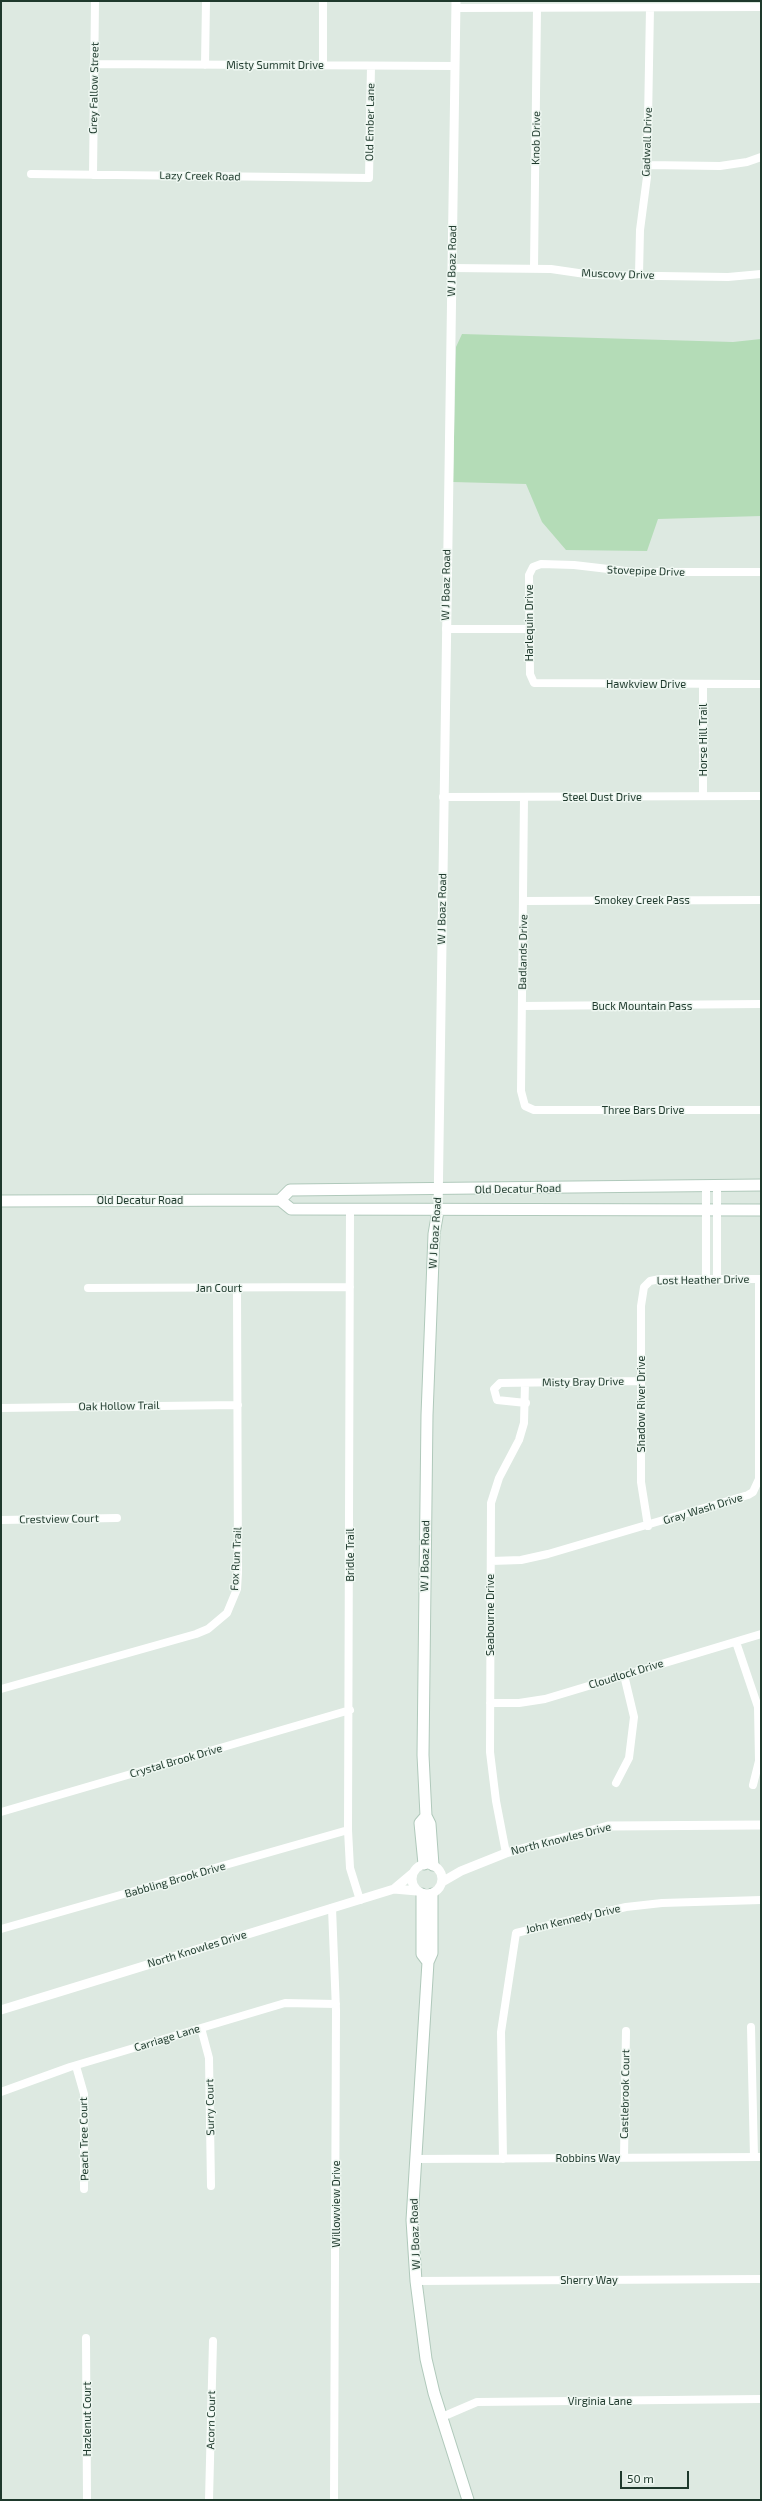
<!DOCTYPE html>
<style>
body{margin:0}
#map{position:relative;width:762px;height:2501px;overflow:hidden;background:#dde9e1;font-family:"Exo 2",sans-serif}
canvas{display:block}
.frame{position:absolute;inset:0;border:2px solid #1e392c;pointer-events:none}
.scale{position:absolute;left:620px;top:2471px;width:69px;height:18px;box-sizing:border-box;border:2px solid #1e392c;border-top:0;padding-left:5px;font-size:12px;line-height:14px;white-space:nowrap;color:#1e392c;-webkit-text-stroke:3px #edf6f0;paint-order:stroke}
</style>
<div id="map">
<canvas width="762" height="2501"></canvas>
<div class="frame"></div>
<div class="scale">50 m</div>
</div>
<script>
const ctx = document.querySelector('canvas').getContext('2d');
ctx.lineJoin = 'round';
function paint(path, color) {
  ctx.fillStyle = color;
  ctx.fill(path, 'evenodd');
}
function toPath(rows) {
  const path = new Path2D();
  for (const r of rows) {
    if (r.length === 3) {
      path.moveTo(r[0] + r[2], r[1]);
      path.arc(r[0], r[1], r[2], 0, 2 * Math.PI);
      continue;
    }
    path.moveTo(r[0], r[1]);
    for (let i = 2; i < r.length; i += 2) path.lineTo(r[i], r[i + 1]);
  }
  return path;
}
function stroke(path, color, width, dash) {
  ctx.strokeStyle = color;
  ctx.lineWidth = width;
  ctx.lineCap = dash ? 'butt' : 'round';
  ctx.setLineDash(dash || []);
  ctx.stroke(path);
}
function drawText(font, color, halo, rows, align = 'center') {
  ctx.font = font + ' "Exo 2",sans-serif';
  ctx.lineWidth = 3;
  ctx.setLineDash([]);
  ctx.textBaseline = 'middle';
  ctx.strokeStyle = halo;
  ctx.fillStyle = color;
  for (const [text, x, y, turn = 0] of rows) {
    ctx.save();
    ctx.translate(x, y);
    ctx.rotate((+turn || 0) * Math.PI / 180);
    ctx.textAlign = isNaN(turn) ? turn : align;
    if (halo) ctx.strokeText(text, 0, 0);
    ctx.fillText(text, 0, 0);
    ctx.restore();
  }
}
paint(toPath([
 [462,334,733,342,761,339,761,516,658,519,647,551,566,550,542,522,526,484,453,482,456,347]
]), '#b4dcb7');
const secondary = toPath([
 [280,1200,290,1190,761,1185],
 [1,1201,280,1200,291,1209,761,1210],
 [424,1864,420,1823,426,1816],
 [433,1865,430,1824,426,1816,423,1755,427,1415,434,1234,438,1211],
 [422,1894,422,1954,428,1962],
 [432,1894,432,1953,428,1962,412,2220,416,2281,426,2359,434,2393,468,2500]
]);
stroke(secondary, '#b0c9bb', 13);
stroke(toPath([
 [456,8,761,7],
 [94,64,455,66],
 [205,65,206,1],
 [323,65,323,1],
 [647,165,720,166,747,162,761,157],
 [31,174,369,178,371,66],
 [93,175,95,1],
 [452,268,551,269,592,275,728,277,761,274],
 [534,268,537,8],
 [639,275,640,230,647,177,650,8],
 [761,572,634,572,574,565,541,564,533,567,529,575,530,674,534,683,761,684],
 [446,629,529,629],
 [703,796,703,684],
 [443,797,761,796],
 [524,797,521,1091,525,1106,534,1110,761,1110],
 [523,901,761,900],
 [522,1006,761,1004],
 [717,1186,717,1279],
 [350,1209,348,1830,350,1868,360,1900],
 [706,1279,706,1186],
 [88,1288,350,1287],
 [526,1403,497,1400,494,1389,500,1383,641,1381],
 [1,1408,238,1405],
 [1,1520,117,1518],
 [648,1526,641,1482,641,1306,644,1287,650,1281,660,1279,761,1279],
 [491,1561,521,1560,548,1554,748,1495,753,1492,759,1479,759,1279],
 [736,1642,758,1707,759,1761,753,1785],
 [1,1689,196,1634,208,1629,227,1613,237,1589,238,1573,237,1288],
 [490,1703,519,1703,545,1699,761,1634],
 [616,1783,629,1758,634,1717,624,1675],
 [1,1812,350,1710],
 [506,1853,496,1801,490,1752,491,1503,499,1478,519,1440,524,1423,525,1383],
 [332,1908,336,2010,334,2500],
 [1,1929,348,1830],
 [751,2027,754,2157],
 [201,2028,209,2058,211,2186],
 [76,2066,84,2094,84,2189],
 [1,2092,70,2067,285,2003,336,2004],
 [624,2158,626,2031],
 [415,2159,761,2157],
 [503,2159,501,2032,516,1933,626,1907,662,1903,761,1900],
 [416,2281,761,2279],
 [86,2338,87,2500],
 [442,2417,477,2402,761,2399],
 [209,2500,213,2341]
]), '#fff', 8);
stroke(toPath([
 [438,1211,456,1],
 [427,1879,15],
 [442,1882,461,1871,506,1853,608,1826,761,1825],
 [394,1889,413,1873],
 [1,2010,394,1889,417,1891]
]), '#fff', 9);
stroke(secondary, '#fff', 11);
drawText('11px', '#1e392c', '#edf6f0', [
 ["Misty Summit Drive",275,65],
 ["Grey Fallow Street",94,88,-89],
 ["Old Ember Lane",370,122,-89],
 ["Knob Drive",536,138,-89],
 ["Gadwall Drive",647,142,-88],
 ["Lazy Creek Road",200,176,1],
 ["W J Boaz Road",452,261,-89],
 ["Muscovy Drive",618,274,2],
 ["Stovepipe Drive",646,571,2],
 ["W J Boaz Road",446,585,-89],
 ["Harlequin Drive",529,623,-90],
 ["Hawkview Drive",646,684],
 ["Horse Hill Trail",703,740,-90],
 ["Steel Dust Drive",602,797],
 ["Smokey Creek Pass",642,900],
 ["W J Boaz Road",442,909,-89],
 ["Badlands Drive",523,952,-89],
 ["Buck Mountain Pass",642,1006],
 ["Three Bars Drive",643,1110],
 ["Old Decatur Road",518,1189,-1],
 ["Old Decatur Road",140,1200],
 ["W J Boaz Road",435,1233,-86],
 ["Lost Heather Drive",703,1280,-1],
 ["Jan Court",219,1288],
 ["Misty Bray Drive",583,1382,-1],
 ["Shadow River Drive",641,1404,-90],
 ["Oak Hollow Trail",119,1406,-1],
 ["Gray Wash Drive",703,1509,-17],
 ["Crestview Court",59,1519,-1],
 ["Bridle Trail",350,1555,-90],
 ["W J Boaz Road",425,1556,-89],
 ["Fox Run Trail",236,1559,-87],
 ["Seabourne Drive",490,1615,-90],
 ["Cloudlock Drive",626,1674,-17],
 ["Crystal Brook Drive",176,1761,-16],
 ["North Knowles Drive",561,1839,-14],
 ["Babbling Brook Drive",175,1880,-16],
 ["John Kennedy Drive",573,1919,-13],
 ["North Knowles Drive",197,1949,-17],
 ["Carriage Lane",167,2038,-17],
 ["Castlebrook Court",625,2094,-89],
 ["Surry Court",210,2107,-91],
 ["Peach Tree Court",84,2139,-91],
 ["Robbins Way",588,2158],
 ["Willowview Drive",336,2204,-90],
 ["W J Boaz Road",415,2234,-92],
 ["Sherry Way",589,2280],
 ["Virginia Lane",600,2401],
 ["Hazlenut Court",87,2419,-90],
 ["Acorn Court",211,2420,-89]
]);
</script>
